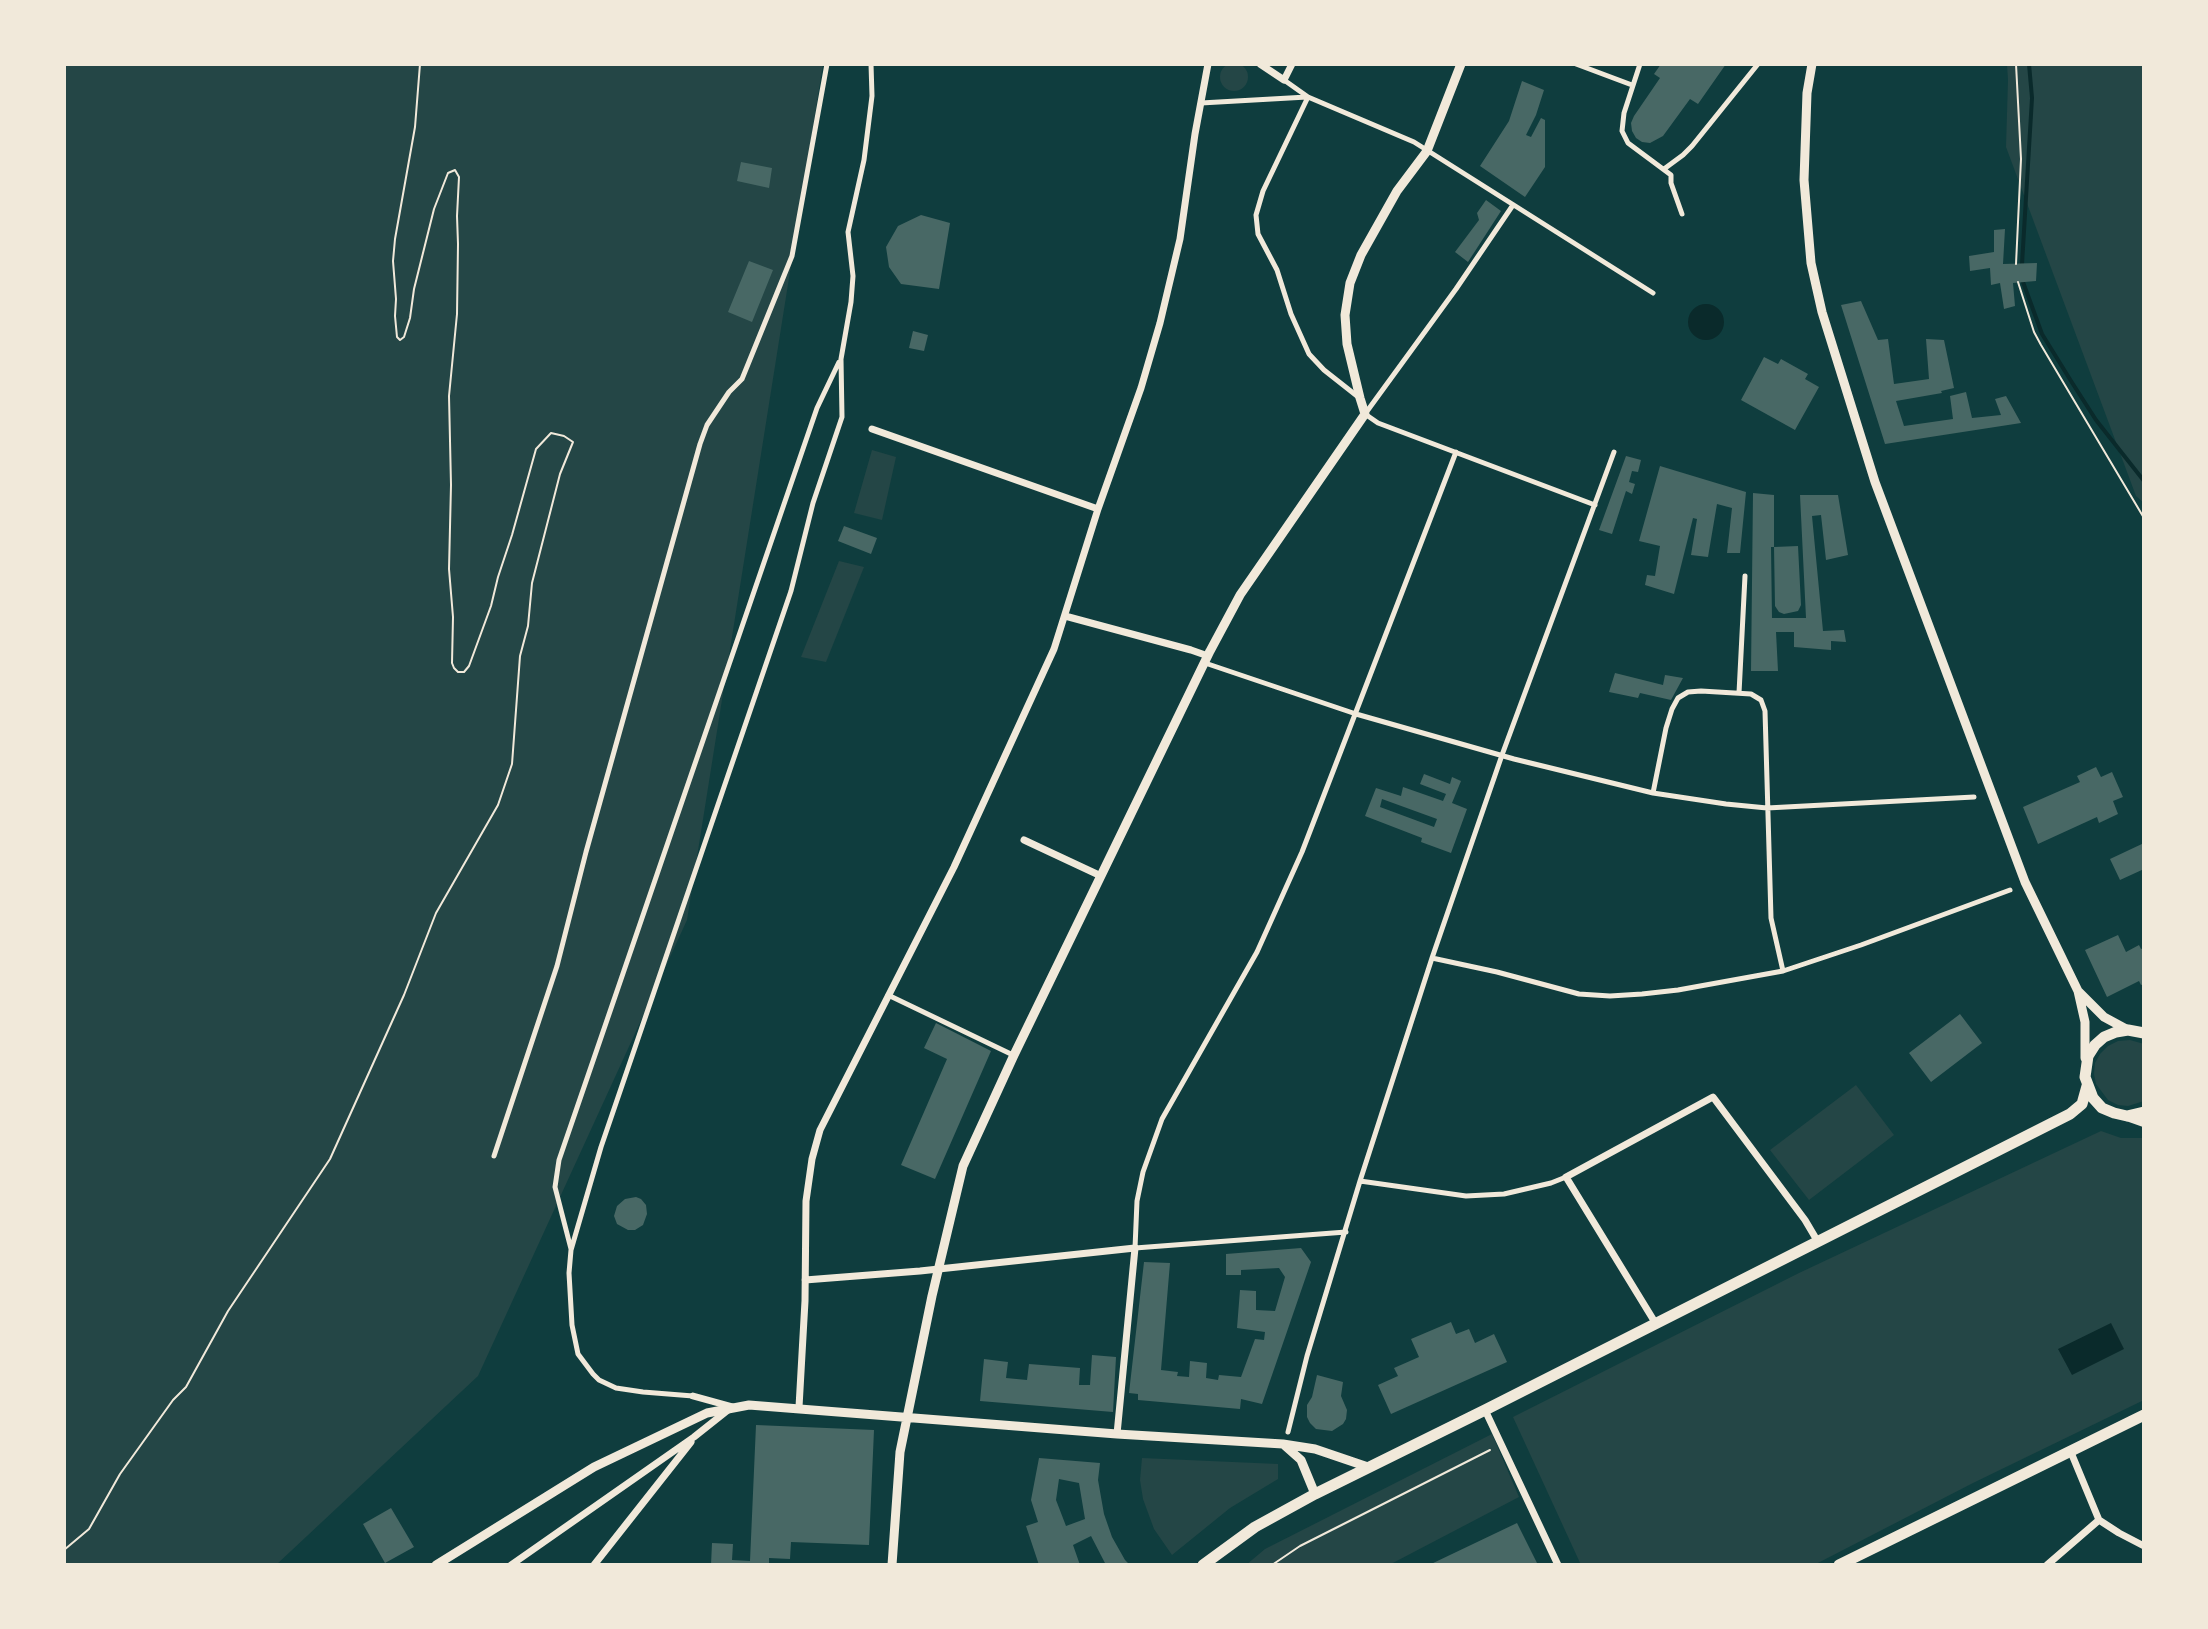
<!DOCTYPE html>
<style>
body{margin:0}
#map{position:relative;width:2208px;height:1629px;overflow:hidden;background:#0f3d3e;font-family:Lato,sans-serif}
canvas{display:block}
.frame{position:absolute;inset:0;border:66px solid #f1e9da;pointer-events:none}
</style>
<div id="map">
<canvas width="2208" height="1629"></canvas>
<div class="frame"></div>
</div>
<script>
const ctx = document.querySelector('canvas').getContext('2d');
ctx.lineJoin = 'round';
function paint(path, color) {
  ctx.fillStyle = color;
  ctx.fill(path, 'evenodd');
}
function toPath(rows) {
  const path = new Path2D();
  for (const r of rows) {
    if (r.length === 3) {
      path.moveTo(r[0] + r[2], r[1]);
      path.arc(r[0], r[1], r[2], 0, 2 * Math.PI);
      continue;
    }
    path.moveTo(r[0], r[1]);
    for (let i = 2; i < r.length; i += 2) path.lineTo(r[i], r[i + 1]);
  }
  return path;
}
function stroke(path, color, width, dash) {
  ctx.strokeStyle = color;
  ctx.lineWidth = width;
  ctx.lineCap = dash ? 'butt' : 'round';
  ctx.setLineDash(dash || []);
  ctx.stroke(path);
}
paint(toPath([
 [1234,77,14],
 [64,64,823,64,687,920,478,1376,276,1565,64,1565],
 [2007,64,2144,64,2144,503,2136,496,2006,147,2008,80],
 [872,450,896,457,882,520,854,513],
 [839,561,864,567,826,662,801,657],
 [2130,1040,2144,1044,2144,1101,2128,1106,2118,1105,2108,1100,2096,1084,2094,1074,2095,1063,2100,1054,2108,1046,2118,1041],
 [1856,1085,1894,1135,1809,1200,1770,1150],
 [2101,1131,2121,1138,2144,1138,2144,1400,1973,1483,1814,1565,1581,1565,1513,1417,1799,1273],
 [1492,1434,1519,1497,1389,1565,1246,1565,1265,1549],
 [1142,1458,1278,1464,1278,1479,1230,1508,1172,1555,1154,1529,1143,1499,1140,1480]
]), '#244646');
paint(toPath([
 [1706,322,18],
 [2111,1323,2124,1349,2072,1375,2058,1349]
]), '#0a2a2b');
stroke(toPath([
 [2022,264,2032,98,2029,64],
 [2023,282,2042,334,2071,381,2096,420,2144,481]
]), '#0a2a2b', 4);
paint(toPath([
 [1661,64,1726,64,1698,104,1690,99,1663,136,1650,143,1642,142,1636,138,1632,131,1631,123,1634,116,1660,78,1654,74],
 [1522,81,1544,90,1536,115,1526,135,1531,137,1541,118,1545,120,1545,167,1525,197,1480,166,1509,121],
 [741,162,772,168,769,188,737,181],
 [1486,200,1501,211,1468,262,1455,252,1479,220,1477,213],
 [921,215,950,223,939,289,901,284,889,267,886,247,898,226],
 [2005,229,2003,264,2037,263,2036,281,2013,283,2015,306,2004,309,2000,283,1991,285,1990,268,1970,271,1969,256,1994,252,1994,230],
 [749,261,773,270,752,322,728,312],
 [1861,301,1878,340,1888,339,1894,384,1929,379,1926,339,1944,340,1954,388,1941,391,1942,393,1896,401,1904,426,1953,419,1950,396,1966,392,1972,418,2001,415,1995,399,2006,396,2021,423,1885,444,1841,305],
 [913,331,928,335,924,351,909,348],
 [1764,357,1778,364,1781,359,1808,374,1805,379,1819,387,1795,430,1741,400],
 [1626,456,1641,460,1638,472,1632,471,1629,482,1635,484,1632,494,1626,491,1612,534,1599,530],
 [1660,466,1746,492,1740,553,1727,553,1732,508,1717,504,1708,557,1691,555,1697,519,1693,518,1674,594,1645,585,1647,575,1655,576,1660,546,1639,541],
 [1753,493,1774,495,1774,547,1771,547,1772,618,1806,618,1800,495,1838,495,1848,555,1826,560,1821,515,1812,516,1823,631,1844,630,1846,642,1831,641,1831,650,1794,647,1794,632,1776,632,1778,671,1751,671],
 [844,526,877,538,871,554,838,541],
 [1798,546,1801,605,1798,611,1784,614,1779,612,1775,606,1774,547],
 [1615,673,1663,685,1665,675,1683,678,1671,700,1640,693,1638,698,1609,692],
 [2096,767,2101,777,2112,772,2123,797,2113,801,2118,814,2099,823,2097,817,2038,844,2023,807,2080,782,2077,776],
 [1424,774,1450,784,1452,777,1461,781,1452,803,1467,809,1451,853,1421,842,1422,838,1365,816,1376,788,1401,796,1403,787,1443,801,1446,794,1420,784],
 [1382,799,1437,819,1434,827,1380,807],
 [2144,843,2144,869,2120,880,2110,859],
 [2118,935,2126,952,2139,945,2141,949,2144,948,2144,984,2141,985,2139,981,2107,997,2085,950],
 [1960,1014,1982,1043,1931,1082,1909,1053],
 [936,1023,991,1051,935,1179,901,1165,947,1059,924,1048],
 [636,1197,641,1199,646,1205,647,1214,643,1225,635,1230,628,1230,617,1224,614,1216,617,1206,625,1199],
 [1301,1248,1311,1262,1262,1404,1241,1399,1240,1409,1138,1400,1138,1394,1129,1393,1144,1262,1170,1263,1161,1370,1178,1372,1177,1376,1189,1377,1190,1361,1207,1363,1206,1378,1218,1380,1219,1375,1241,1377,1255,1339,1264,1340,1265,1332,1237,1328,1240,1290,1256,1291,1256,1310,1275,1311,1285,1277,1279,1268,1241,1270,1241,1275,1226,1275,1226,1254],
 [1451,1322,1456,1334,1469,1329,1475,1343,1494,1334,1507,1362,1391,1414,1378,1385,1398,1376,1394,1368,1419,1357,1411,1339],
 [1092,1355,1116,1357,1113,1412,980,1401,984,1359,1008,1362,1006,1378,1027,1380,1029,1364,1080,1368,1079,1385,1090,1385],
 [1317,1375,1343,1382,1341,1396,1347,1410,1346,1419,1343,1424,1332,1431,1316,1429,1310,1423,1307,1417,1307,1405,1312,1397],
 [756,1425,874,1430,869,1545,791,1542,790,1559,769,1558,769,1565,711,1565,712,1543,733,1544,732,1560,750,1561],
 [1039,1458,1100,1463,1098,1480,1104,1514,1112,1537,1125,1560,1130,1565,1106,1565,1091,1536,1073,1545,1080,1565,1039,1565,1026,1526,1038,1522,1031,1500],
 [1059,1479,1079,1483,1085,1519,1066,1526,1056,1500],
 [391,1508,414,1547,385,1563,363,1524],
 [1517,1523,1538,1565,1429,1565]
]), '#486865');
stroke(toPath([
 [2016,64,2021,159,2016,264],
 [2018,282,2034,332,2041,345,2144,518],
 [64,1550,89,1529,120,1474,173,1400,186,1387,228,1311,330,1159,404,995,436,913,498,805,512,764,520,656,528,626,532,583,560,474,573,442,564,436,551,433,536,449,512,535,498,577,491,606,469,666,464,672,458,672,454,668,452,663,453,617,449,569,451,485,449,396,457,314,458,244,457,216,459,177,455,170,448,173,434,209,414,289,410,318,404,337,400,340,397,337,395,316,396,299,393,261,395,239,415,127,420,64],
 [1272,1565,1300,1546,1490,1450]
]), '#f1e9da', 2);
stroke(toPath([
 [1576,64,1632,85],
 [1640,64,1624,113,1622,131,1628,143,1671,175,1671,183,1682,214],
 [1284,80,1308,97,1414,142,1653,293],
 [1308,97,1263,191,1256,215,1258,234,1277,270,1291,314,1309,354,1324,370,1357,396],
 [1201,103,1307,97],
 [1664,169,1683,155,1692,146,1758,64],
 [1513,205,1456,289,1365,414,1378,423,1595,505],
 [1205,663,1356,714,1514,759,1653,793,1726,804,1767,808,1974,797],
 [1739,693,1745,576],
 [1653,793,1666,728,1672,709,1678,698,1688,692,1701,691,1751,694,1761,700,1765,711,1771,918,1783,971],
 [1432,958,1497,972,1579,994,1610,996,1642,994,1678,990,1783,971,1861,945,2010,890],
 [888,995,1013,1055],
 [494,1156,557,966,586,852,700,444,707,425,729,392,742,379,792,256,827,64],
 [1360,1181,1466,1196,1504,1194,1551,1183,1566,1177],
 [1346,1232,1135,1248,1137,1201,1143,1172,1162,1119,1257,952,1302,852,1456,452],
 [571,1249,555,1187,559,1160,817,408,839,362],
 [693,1396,643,1392,616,1388,599,1380,593,1374,578,1354,572,1325,569,1273,571,1250,601,1147,791,591,813,503,842,417,841,359,851,302,853,276,848,232,864,160,872,96,871,64],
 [1288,1432,1307,1356,1360,1181,1432,958,1502,755,1614,452]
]), '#f1e9da', 5);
stroke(toPath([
 [1260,64,1284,80,1292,64],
 [872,429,1098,509],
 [1065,616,1191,650,1208,656],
 [1024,840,1101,876],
 [805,1280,920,1271,1135,1248,1117,1434],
 [1656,1324,1566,1177,1713,1097,1805,1220,1818,1242],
 [693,1396,733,1407],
 [799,1407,805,1301,806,1201,812,1159,820,1130,954,867,1054,649,1098,509,1141,388,1160,323,1180,239,1195,134,1208,64],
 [1485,1410,1558,1565],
 [2070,1450,2099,1520,2119,1533,2144,1546],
 [511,1565,694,1437,728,1410],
 [594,1565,691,1442],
 [2047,1565,2099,1520]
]), '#f1e9da', 7);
stroke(toPath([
 [1812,64,1807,93,1804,180,1811,263,1822,312,1875,482,2025,882,2078,991,2085,1022,2085,1058],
 [2078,991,2104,1017,2128,1030],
 [1283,1444,1301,1460,1315,1494],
 [436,1565,594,1467,707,1413,749,1405,1117,1434,1283,1444,1315,1449,1368,1467],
 [892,1565,900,1452,932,1296,963,1166,1014,1055,1210,651,1240,595,1365,414,1360,398,1347,344,1345,315,1350,283,1361,255,1397,191,1427,151,1461,64]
]), '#f1e9da', 9);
stroke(toPath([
 [2127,1116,2144,1122]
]), '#f1e9da', 10);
stroke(toPath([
 [2144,1033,2128,1030,2116,1032,2104,1037,2095,1045,2088,1056,2085,1077,2093,1098,2102,1108,2114,1113,2127,1116,2144,1112],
 [1203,1565,1255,1527,1315,1494,1485,1410,2070,1114,2082,1104,2087,1086],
 [1839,1565,2144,1415]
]), '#f1e9da', 11);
</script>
